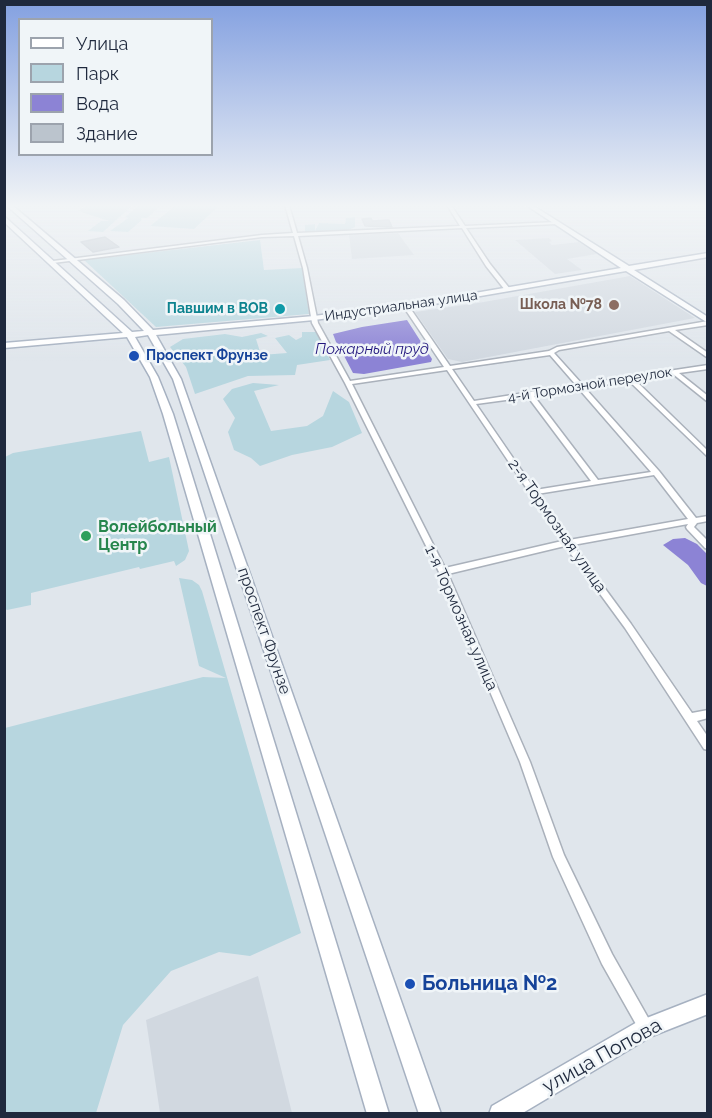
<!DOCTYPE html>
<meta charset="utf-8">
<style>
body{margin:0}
#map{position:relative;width:712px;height:1118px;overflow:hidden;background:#e0e6ec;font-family:Raleway,sans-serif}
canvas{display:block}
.frame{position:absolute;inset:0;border:6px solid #1f293d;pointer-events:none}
.legend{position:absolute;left:18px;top:18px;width:195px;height:138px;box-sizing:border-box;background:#f0f5f8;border:2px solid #9ca3ad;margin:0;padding:8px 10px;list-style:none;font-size:18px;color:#1f293d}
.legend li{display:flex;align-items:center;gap:12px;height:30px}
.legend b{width:30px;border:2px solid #9ca3ad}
</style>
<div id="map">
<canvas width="712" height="1118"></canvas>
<div class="frame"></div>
<ul class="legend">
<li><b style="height:8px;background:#fff"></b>Улица</li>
<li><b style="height:16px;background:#b7d6df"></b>Парк</li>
<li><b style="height:16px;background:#8c83d5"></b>Вода</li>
<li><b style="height:16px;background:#bbc4cd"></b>Здание</li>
</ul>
</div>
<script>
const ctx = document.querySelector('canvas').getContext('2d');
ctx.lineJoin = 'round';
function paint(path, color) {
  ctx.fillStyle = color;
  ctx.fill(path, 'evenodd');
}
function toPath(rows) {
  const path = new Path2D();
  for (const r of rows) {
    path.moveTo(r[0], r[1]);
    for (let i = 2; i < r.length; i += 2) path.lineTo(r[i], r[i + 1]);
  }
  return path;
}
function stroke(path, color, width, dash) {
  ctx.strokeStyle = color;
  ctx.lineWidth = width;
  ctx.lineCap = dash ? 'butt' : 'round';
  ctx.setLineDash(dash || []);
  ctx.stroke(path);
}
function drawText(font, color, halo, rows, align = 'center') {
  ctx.font = font + ' Raleway,sans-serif';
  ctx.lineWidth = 5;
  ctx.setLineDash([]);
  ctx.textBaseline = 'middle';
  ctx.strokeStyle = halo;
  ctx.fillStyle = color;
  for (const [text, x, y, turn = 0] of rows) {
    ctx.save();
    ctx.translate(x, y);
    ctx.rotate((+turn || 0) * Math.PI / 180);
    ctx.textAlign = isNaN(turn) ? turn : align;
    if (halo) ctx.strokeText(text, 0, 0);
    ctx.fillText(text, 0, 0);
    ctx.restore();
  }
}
paint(toPath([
 [398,233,414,255,352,259,349,235],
 [549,238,552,241,549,242,552,245,579,242,597,254,567,259,582,270,555,274,515,240],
 [630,276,695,318,462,362,448,359,415,312,478,303],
 [258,976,292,1113,160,1113,146,1020]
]), '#d1d8e0');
paint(toPath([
 [87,205,133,205,103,232,88,231,101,221,109,221,78,211],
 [139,205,162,205,147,218,141,218,142,220,128,232,110,231,128,218,125,217],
 [176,205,203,205,219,206,194,229,150,226],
 [355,217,355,227,344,232,305,232,305,225,315,224,315,231,319,223,345,224,346,218],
 [260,240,264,270,302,268,309,314,156,327,84,260],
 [302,332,316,332,330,360,297,365,295,375,248,376,195,394,186,367,170,347,183,339,225,334,242,337,261,333,268,336,256,339,261,355,287,353,275,338,289,335,296,340,302,337],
 [253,383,279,385,254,391,271,431,307,426,323,416,333,391,349,402,362,433,332,447,292,455,260,466,251,458,234,450,228,432,235,418,223,399,232,389],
 [141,431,149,462,169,457,189,551,185,560,176,566,174,561,140,569,139,567,31,593,31,605,7,610,4,608,5,457,13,453],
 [179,578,192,580,199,585,202,591,301,933,250,956,219,952,171,971,123,1025,96,1113,5,1113,5,728,203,677,226,678,199,666]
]), '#b7d6df');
paint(toPath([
 [407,320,432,359,431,362,364,374,353,373,342,352,345,351,336,342,333,334,362,327],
 [685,538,697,544,707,554,707,586,701,583,688,565,663,545,673,539]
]), '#8c83d5');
const building = toPath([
 [371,218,372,221,389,220,392,227,365,226,362,219,371,218],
 [105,237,119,247,93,252,81,242,105,237]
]);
paint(building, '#bbc4cd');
stroke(building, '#b2bbc6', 1.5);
const street = toPath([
 [285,205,289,205,297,233,460,226,447,205,451,205,465,226,557,222,559,223,557,224,466,228,490,264,510,289,507,291,505,290,486,266,462,228,298,236,307,268,318,323,350,381,444,367,403,306,406,304,408,305,450,366,549,351,557,347,708,321,708,325,675,330,708,353,708,358,669,331,559,350,554,353,582,384,708,365,708,369,679,373,708,396,708,402,673,374,635,380,708,451,708,457,629,381,585,388,659,471,696,518,708,516,708,521,697,523,694,527,708,541,708,549,705,548,687,529,686,527,688,524,573,545,631,624,692,713,708,710,708,718,697,721,708,737,708,750,704,749,625,628,565,546,448,574,530,762,564,855,612,954,651,1023,653,1028,651,1033,646,1035,641,1033,602,964,553,857,520,762,439,572,345,383,312,323,303,268,294,236,262,237,53,263,51,262,53,261,262,235,293,233,285,205],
 [550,355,576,385,474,401,452,369,550,355],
 [447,370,562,541,445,568,352,384,447,370],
 [579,389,651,472,598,480,534,396,579,389],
 [528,397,591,481,535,490,476,404,528,397],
 [654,475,688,519,569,540,537,494,654,475]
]);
const secondary = toPath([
 [6,205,12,205,124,300,153,330,314,316,428,301,621,268,526,205,532,205,629,266,708,253,708,257,634,270,708,317,708,323,626,271,428,305,314,320,156,335,181,379,441,1114,419,1114,173,379,148,335,135,337,158,377,173,414,389,1114,367,1114,163,414,150,377,127,337,4,348,4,343,123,333,4,222,4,216,132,332,144,331,118,304,6,205],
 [708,994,708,1014,652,1036,521,1114,489,1114,492,1106,639,1021,708,994]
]);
stroke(street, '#aab1bb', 3);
stroke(secondary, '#a6b1c1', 3);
paint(street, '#fff');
paint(secondary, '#fff');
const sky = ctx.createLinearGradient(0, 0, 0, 361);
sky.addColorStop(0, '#83a0e0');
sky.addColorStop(0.57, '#f1f4f6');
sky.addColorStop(1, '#f1f4f600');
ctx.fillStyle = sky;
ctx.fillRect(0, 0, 712, 361);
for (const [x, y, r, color] of [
 [614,305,6,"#8d6e63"],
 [280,309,6,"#0f9aa8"],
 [134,356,6,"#1a4fb4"],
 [86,536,6,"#2e9e5b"],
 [410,984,6,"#1a4fb4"]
]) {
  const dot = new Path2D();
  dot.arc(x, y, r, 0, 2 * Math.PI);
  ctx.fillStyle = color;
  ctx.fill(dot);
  stroke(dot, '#f0f5f8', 2);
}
drawText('bold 14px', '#785e54', '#f0f5f8', [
 ["Школа №78",602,305]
], 'right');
drawText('14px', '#1f293d', '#f0f5f8', [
 ["Индустриальная улица",401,306,-8],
 ["4-й Тормозной переулок",590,385,-9]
]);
drawText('bold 14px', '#0d838f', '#f0f5f8', [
 ["Павшим в ВОВ",268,309]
], 'right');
drawText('bold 14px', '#164399', '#f0f5f8', [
 ["Проспект Фрунзе",146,356]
], 'left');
drawText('italic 15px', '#22167d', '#f0f5f8', [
 ["Пожарный пруд",372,349]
]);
drawText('16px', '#1f293d', '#f0f5f8', [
 ["2-я Тормозная улица",557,526,55],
 ["1-я Тормозная улица",461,618,66],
 ["проспект Фрунзе",264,631,71]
]);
drawText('bold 16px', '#27864d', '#f0f5f8', [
 ["Волейбольный",98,527],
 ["Центр",98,545]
], 'left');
drawText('bold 20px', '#164399', '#f0f5f8', [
 ["Больница №2",422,984]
], 'left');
drawText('20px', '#1f293d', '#f0f5f8', [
 ["улица Попова",602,1056,-29]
]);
</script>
